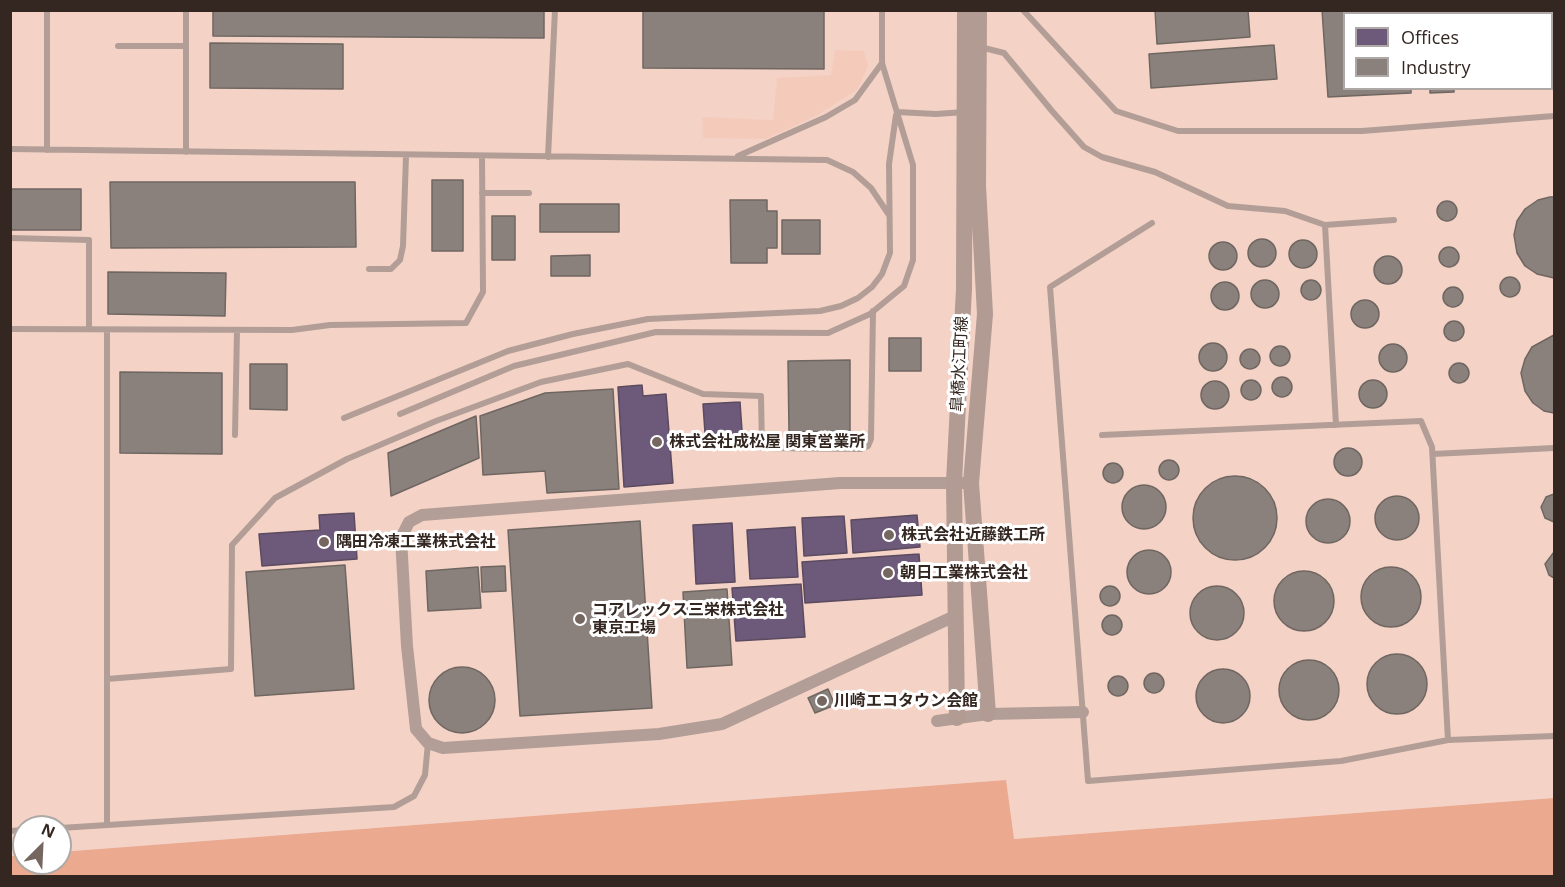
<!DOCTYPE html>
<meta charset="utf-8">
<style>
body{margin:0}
#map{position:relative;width:1565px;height:887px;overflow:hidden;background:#f0dcd4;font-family:"Open Sans",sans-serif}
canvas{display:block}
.frame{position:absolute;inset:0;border:12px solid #342721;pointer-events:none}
.legend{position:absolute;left:1343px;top:12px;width:210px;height:78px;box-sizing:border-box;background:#fff;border:2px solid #aea9a6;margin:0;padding:8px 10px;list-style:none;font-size:18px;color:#342721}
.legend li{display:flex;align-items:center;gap:12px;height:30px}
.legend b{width:30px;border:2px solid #aea9a6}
.north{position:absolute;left:12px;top:815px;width:60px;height:60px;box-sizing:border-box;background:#fff;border:2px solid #aea9a6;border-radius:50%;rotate:24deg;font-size:16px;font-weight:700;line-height:24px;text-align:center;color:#342721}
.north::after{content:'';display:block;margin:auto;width:21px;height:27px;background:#766660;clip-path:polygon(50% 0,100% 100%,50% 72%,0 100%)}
</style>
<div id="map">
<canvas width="1565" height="887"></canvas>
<div class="frame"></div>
<ul class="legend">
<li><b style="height:16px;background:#6d597a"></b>Offices</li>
<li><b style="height:16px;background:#8a817c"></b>Industry</li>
</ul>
<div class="north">N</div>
</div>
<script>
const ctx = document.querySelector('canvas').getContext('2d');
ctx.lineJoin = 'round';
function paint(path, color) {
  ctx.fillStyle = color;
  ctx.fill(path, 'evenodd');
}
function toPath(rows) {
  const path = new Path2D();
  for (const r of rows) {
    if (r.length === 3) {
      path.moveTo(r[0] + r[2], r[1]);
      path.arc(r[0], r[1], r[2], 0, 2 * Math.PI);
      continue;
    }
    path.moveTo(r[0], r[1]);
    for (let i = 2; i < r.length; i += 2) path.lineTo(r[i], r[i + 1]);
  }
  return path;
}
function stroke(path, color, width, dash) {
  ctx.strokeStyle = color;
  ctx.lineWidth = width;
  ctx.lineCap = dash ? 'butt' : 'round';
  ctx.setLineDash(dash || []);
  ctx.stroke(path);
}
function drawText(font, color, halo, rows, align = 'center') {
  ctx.font = font + ' "Open Sans","Noto Sans JP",sans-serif';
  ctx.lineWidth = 6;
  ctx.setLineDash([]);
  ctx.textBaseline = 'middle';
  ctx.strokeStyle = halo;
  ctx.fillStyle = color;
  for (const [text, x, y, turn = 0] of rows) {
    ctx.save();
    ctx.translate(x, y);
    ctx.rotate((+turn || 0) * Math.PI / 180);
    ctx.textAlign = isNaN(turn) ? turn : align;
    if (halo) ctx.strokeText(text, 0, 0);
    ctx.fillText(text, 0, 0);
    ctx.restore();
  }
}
paint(toPath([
 [11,11,1554,11,1554,798,1013,839,1006,780,60,852,60,827,24,827,24,855,11,856],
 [1344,14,1552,14,1552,88,1344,88]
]), '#f4d3c6');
paint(toPath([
 [835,50,864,51,868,66,857,90,816,116,766,139,703,138,702,117,773,120,777,78,831,75]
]), '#f4cbbb');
paint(toPath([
 [1006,780,1014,839,1554,798,1554,876,11,876,11,856,24,855,24,863,60,863,60,852]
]), '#eba98f');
const offices = toPath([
 [642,385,643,396,666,394,673,483,624,487,618,387,642,385],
 [740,402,743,445,706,447,703,404,740,402],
 [354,513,357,559,262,566,259,534,320,530,319,515,354,513],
 [917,515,920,547,853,553,851,520,917,515],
 [844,516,847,553,804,556,802,518,844,516],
 [732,523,735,582,696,584,693,525,732,523],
 [795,527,798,577,750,579,747,530,795,527],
 [919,554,922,595,805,603,802,562,919,554],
 [801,584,805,637,736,641,732,588,801,584]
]);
paint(offices, '#6d597a');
stroke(offices, '#5c4a5f', 1.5);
const industry = toPath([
 [213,10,544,10,544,38,213,36,213,10],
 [643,10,824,10,824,69,643,68,643,10],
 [1155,10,1248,10,1250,37,1157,44,1155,10],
 [1322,10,1406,10,1406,14,1344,14,1344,88,1411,88,1411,93,1328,97,1322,10],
 [1430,10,1449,10,1450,14,1431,14,1430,10],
 [1454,10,1533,10,1533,14,1454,14,1454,10],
 [210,43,343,44,343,89,210,88,210,43],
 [1274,45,1277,79,1151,88,1149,54,1274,45],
 [1430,88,1454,88,1454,92,1430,93,1430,88],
 [432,180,463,180,463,251,432,251,432,180],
 [110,182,355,182,356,247,111,248,110,182],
 [10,189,81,189,81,230,10,230,10,189],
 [1550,197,1554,197,1554,278,1537,274,1525,266,1517,253,1514,235,1517,221,1525,209,1538,200,1550,197],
 [730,200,767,200,767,211,777,211,777,248,767,248,767,263,731,263,730,200],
 [1447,211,10],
 [540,204,619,204,619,232,540,232,540,204],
 [492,216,515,216,515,260,492,260,492,216],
 [782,220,820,220,820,254,782,254,782,220],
 [1262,253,14],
 [1303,254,14],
 [1223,256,14],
 [1449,257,10],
 [590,255,590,276,551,276,551,256,590,255],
 [1388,270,14],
 [108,272,226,273,225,316,108,314,108,272],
 [1510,287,10],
 [1311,290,10],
 [1265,294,14],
 [1225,296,14],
 [1453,297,10],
 [1365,314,14],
 [1454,331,10],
 [1554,335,1554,413,1544,411,1533,403,1525,391,1521,373,1525,359,1532,347,1554,335],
 [889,338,921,338,921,371,889,371,889,338],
 [1213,357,14],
 [1393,358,14],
 [1280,356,10],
 [1250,359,10],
 [850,360,850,431,789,432,788,361,850,360],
 [1459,373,10],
 [250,364,287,364,287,410,250,409,250,364],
 [120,372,222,373,222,454,120,453,120,372],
 [1282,387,10],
 [1251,390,10],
 [1373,394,14],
 [1215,395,14],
 [613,389,619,489,547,493,545,471,483,475,480,416,545,393,613,389],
 [476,416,479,458,391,496,388,453,476,416],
 [1348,462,14],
 [1169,470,10],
 [1113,473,10],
 [1235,518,42],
 [1144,507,22],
 [1554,494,1554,522,1545,518,1541,507,1546,497,1554,494],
 [1397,518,22],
 [1328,521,22],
 [640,521,652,708,520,716,508,530,640,521],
 [1149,572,22],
 [1554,552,1554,578,1549,575,1545,564,1554,552],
 [345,565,354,689,255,696,246,572,345,565],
 [505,566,506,591,482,592,481,567,505,566],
 [1391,597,30],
 [478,567,481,608,428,611,426,571,478,567],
 [1304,601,30],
 [1110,596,10],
 [1217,613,27],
 [727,589,732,665,687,668,683,592,727,589],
 [1112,625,10],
 [1397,684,30],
 [1309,690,30],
 [462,700,33],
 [1223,696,27],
 [1154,683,10],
 [1118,686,10],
 [828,689,835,705,815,713,808,698,828,689]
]);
paint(industry, '#8a817c');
stroke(industry, '#706661', 1.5);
stroke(toPath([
 [47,10,47,150],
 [1023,10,1116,111,1178,131,1362,131,1554,116],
 [118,46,186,46],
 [980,47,1004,53,1052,111,1084,147,1102,157,1155,172,1228,206,1285,211,1325,225,1394,220],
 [897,112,936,114,965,112],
 [10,149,827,160,853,172,871,188,889,215],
 [186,152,186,10],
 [738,156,826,117,855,100,882,63],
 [548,157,555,10],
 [482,193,529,193],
 [1152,223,1050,287,1088,781,1341,761,1448,740,1554,736],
 [1325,225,1336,425],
 [10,238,89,240,89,329],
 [369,269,391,269,400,260,403,246,406,156],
 [10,329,292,330,330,325,466,323,483,292,482,157],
 [400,414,514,366,656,332,828,333,870,314,904,286,913,260,913,165,882,63,882,10],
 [344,418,508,351,573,334,648,319,820,311,841,306,858,298,872,287,882,274,890,253,889,164,896,115],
 [235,435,237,330],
 [1102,435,1421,421,1432,447,1448,740],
 [1433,454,1554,448],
 [107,679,231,669,232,545,275,498,347,459,436,421,541,382,628,364,703,394,761,396,762,448,861,449,868,446,871,439,873,311],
 [107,825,107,330],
 [60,828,394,807,414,796,425,775,428,743],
 [10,831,24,830]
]), '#b29e96', 6);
stroke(toPath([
 [957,615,722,724,659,734,443,748,428,743,416,729,407,646,401,538,409,522,422,515,840,483,971,483],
 [937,721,988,714,1083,712]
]), '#b29e96', 12);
stroke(toPath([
 [979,10,978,186,985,314,971,483,988,714],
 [957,718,954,482,964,289,965,10]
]), '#b19b93', 16);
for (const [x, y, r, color] of [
 [657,442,6,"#766660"],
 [889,535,6,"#766660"],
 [324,542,6,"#766660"],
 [888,573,6,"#766660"],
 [580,619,6,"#766660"],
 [822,701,6,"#766660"]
]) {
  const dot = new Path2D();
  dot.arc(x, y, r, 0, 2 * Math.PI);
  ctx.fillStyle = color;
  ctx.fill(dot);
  stroke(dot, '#fff', 2);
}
drawText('16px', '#342721', '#fff', [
 ["皐橋水江町線",960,364,-87]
]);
drawText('bold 16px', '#342721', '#fff', [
 ["株式会社成松屋 関東営業所",669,442],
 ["株式会社近藤鉄工所",901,535],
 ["隅田冷凍工業株式会社",336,542],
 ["朝日工業株式会社",900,573],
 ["コアレックス三栄株式会社",592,610],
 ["東京工場",592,628],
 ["川崎エコタウン会館",834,701]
], 'left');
</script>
